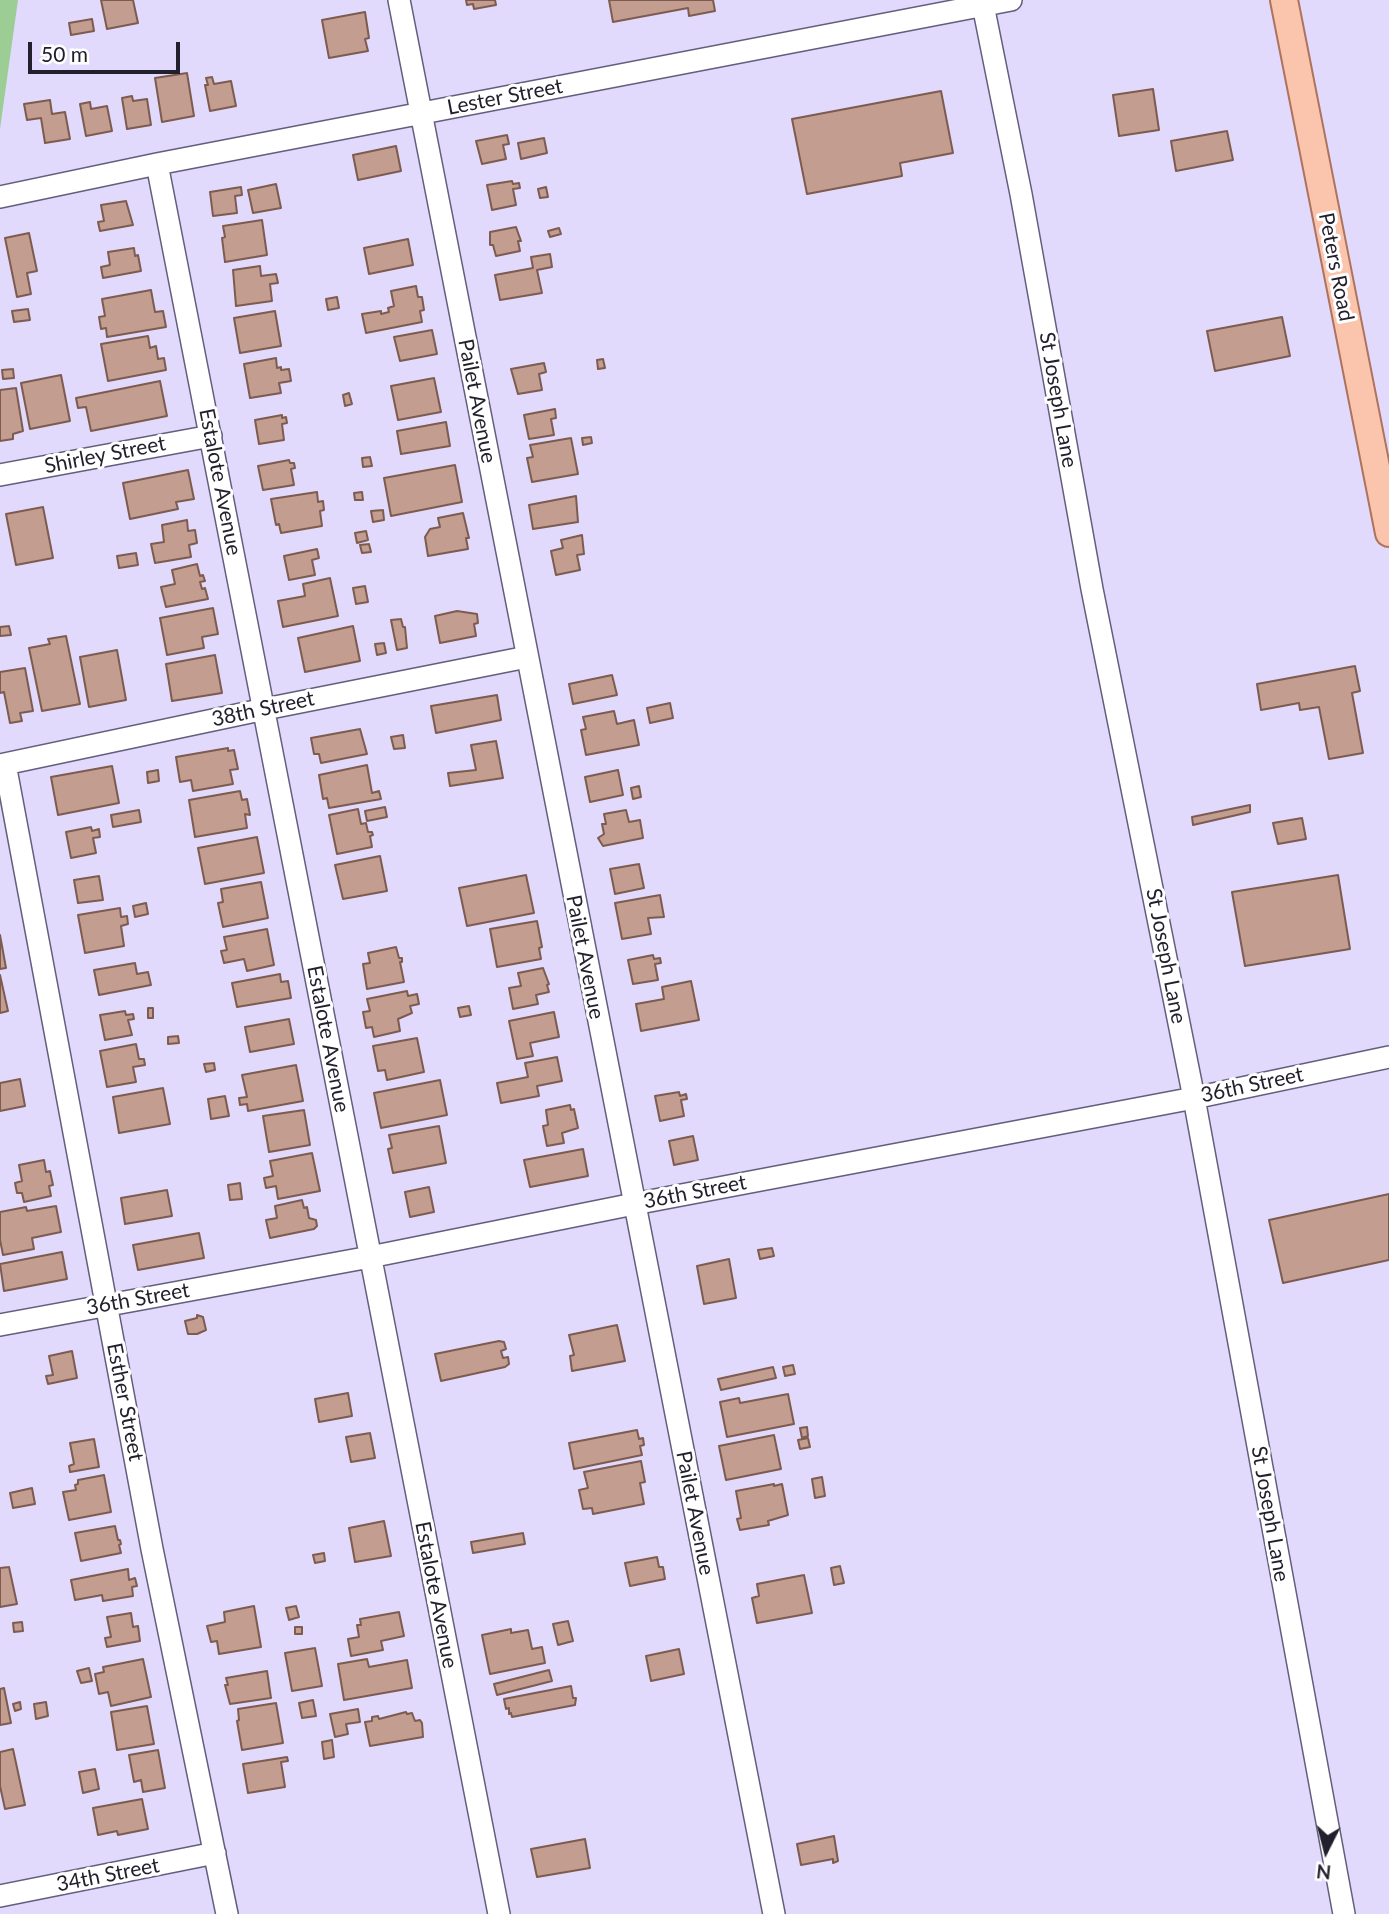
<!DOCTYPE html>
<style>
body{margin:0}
#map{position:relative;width:1389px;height:1914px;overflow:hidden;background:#e1dafd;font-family:Lato,sans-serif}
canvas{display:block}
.north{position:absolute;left:1291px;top:1816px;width:70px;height:70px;-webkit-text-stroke:5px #fff;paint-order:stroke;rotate:186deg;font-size:19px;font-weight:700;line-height:28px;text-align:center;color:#23202d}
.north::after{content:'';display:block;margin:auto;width:24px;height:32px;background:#23202d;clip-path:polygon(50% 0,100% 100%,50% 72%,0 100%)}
.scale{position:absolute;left:28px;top:42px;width:152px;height:32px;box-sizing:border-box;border:4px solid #23202d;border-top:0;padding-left:9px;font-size:21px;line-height:24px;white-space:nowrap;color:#23202d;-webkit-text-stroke:5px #fff;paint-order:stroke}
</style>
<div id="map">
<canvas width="1389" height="1914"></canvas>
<div class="north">N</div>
<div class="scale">50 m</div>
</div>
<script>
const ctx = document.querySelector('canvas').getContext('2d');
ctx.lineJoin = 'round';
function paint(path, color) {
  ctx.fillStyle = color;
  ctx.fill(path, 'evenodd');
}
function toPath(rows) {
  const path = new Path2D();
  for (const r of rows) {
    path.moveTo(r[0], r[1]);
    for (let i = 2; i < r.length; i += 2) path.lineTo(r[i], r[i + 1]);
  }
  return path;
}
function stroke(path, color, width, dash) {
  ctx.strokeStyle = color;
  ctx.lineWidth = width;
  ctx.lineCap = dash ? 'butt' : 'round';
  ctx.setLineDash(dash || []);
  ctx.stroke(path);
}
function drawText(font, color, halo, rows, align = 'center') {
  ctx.font = font + ' Lato,sans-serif';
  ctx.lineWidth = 6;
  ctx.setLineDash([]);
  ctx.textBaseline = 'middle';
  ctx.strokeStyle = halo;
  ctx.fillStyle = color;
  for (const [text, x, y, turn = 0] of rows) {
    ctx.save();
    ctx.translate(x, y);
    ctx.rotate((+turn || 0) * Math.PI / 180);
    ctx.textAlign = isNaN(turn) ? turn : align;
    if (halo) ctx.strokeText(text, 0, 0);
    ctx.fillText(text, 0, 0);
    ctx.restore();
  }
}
paint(toPath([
 [0,0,18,0,0,129]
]), '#9bcd95');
const building = toPath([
 [101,0,133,0,138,23,107,29,101,0],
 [466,0,495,0,496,5,474,9,473,4,467,5,466,0],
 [609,0,713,0,715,11,689,16,688,8,613,22,609,0],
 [365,12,369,38,365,39,368,51,329,58,322,20,365,12],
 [92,19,94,31,71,35,69,23,92,19],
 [187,73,194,116,162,122,155,78,187,73],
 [212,77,214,84,231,81,236,106,210,111,205,85,208,85,206,78,212,77],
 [1153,89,1159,130,1119,136,1113,95,1153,89],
 [941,91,953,153,900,163,902,176,807,194,792,119,941,91],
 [132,96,133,101,147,99,151,125,127,129,122,98,132,96],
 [50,100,52,114,65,112,70,139,45,143,41,118,27,120,24,104,50,100],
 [90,102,91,109,107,106,112,131,86,136,80,104,90,102],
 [1227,131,1233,160,1176,171,1171,141,1227,131],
 [507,135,509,144,503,145,506,159,482,164,476,141,507,135],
 [544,138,547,153,521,159,518,143,544,138],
 [396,146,401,171,358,180,353,155,396,146],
 [512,181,513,184,519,183,520,188,513,189,516,205,492,210,487,185,512,181],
 [276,184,281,208,253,213,248,190,276,184],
 [241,187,242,195,235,196,237,213,213,216,210,192,241,187],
 [546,187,548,197,540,198,538,189,546,187],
 [126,201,133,225,100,231,98,222,104,221,101,205,126,201],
 [262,220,267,255,225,262,222,238,225,237,223,226,262,220],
 [516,227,521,241,518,241,520,251,496,256,493,245,490,245,490,232,516,227],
 [559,228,561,234,550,237,548,231,559,228],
 [29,233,37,271,27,273,31,294,17,297,5,238,29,233],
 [408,239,413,265,369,274,364,248,408,239],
 [134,248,135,256,138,255,141,271,103,278,101,267,110,265,108,252,134,248],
 [550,254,552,267,537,270,542,293,500,300,495,275,533,268,531,257,550,254],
 [260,266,261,276,276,274,278,283,270,284,272,301,236,306,233,270,260,266],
 [416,286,418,297,422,297,424,310,420,311,422,322,366,333,362,314,381,311,381,314,389,312,388,308,394,306,391,291,416,286],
 [151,290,155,312,163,311,166,327,107,337,106,328,101,329,99,317,105,316,102,299,151,290],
 [337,297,339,308,328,310,326,299,337,297],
 [28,309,30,320,14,322,12,311,28,309],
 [275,311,281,346,240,353,234,318,275,311],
 [1282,317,1290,356,1215,371,1207,331,1282,317],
 [432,330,437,354,400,361,394,337,432,330],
 [148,336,150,348,156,346,158,359,164,358,166,370,108,381,101,344,148,336],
 [276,358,277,368,281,367,281,370,289,369,291,381,279,383,281,393,250,398,244,364,276,358],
 [603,359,605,368,598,369,597,360,603,359],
 [544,363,546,372,539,374,542,390,518,394,511,369,544,363],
 [13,369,14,378,3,379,2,370,13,369],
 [61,375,70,421,30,429,21,383,61,375],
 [434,378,441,412,398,420,391,386,434,378],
 [160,381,167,416,91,431,86,407,78,408,76,398,160,381],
 [16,388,23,431,13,434,13,439,0,441,0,390,16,388],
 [349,393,352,404,345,406,343,395,349,393],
 [555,409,556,418,551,419,554,435,529,439,524,415,555,409],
 [282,415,282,418,286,417,287,423,282,424,284,440,259,444,255,420,282,415],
 [446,422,450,446,401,454,397,431,446,422],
 [591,437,592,443,583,445,582,438,591,437],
 [571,438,578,474,532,482,527,458,533,457,530,445,571,438],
 [370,457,372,466,363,467,362,458,370,457],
 [289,460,290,463,294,463,295,468,291,469,294,485,263,490,258,466,289,460],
 [455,465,462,502,391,516,384,478,455,465],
 [188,470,194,499,176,502,178,509,130,519,123,483,188,470],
 [317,492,318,502,323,501,324,510,320,511,322,526,281,533,279,524,276,525,271,499,317,492],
 [362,492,363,500,355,500,354,493,362,492],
 [576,496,578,522,533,529,529,505,576,496],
 [43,507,53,558,16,565,6,514,43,507],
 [383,510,384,520,373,522,371,511,383,510],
 [463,513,469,538,466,538,468,549,428,556,425,537,430,529,440,527,438,518,463,513],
 [187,520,188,531,195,530,197,543,189,545,191,557,155,563,151,544,164,542,162,525,187,520],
 [366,531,368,540,357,543,355,533,366,531],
 [582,535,584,554,577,555,580,570,556,575,551,551,563,548,561,540,582,535],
 [369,544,371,552,362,553,360,545,369,544],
 [317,549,319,558,312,560,315,575,289,580,284,556,317,549],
 [136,553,138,565,119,568,117,556,136,553],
 [197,564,200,576,203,575,205,581,200,582,202,589,205,588,208,599,166,607,161,587,175,584,172,570,197,564],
 [330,578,338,616,283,627,278,601,305,596,303,584,330,578],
 [365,586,368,602,356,604,353,588,365,586],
 [213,608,218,634,202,637,204,648,167,655,160,618,213,608],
 [457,611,477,614,478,623,474,624,476,636,440,643,435,616,457,611],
 [401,619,403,627,405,627,407,648,397,650,391,620,401,619],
 [9,626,11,635,0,636,0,627,9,626],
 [353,626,360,661,305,672,298,638,353,626],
 [66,636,80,704,42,711,29,648,50,644,48,639,66,636],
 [384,643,386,653,377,655,375,644,384,643],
 [117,650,126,700,89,707,80,657,117,650],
 [215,655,222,693,172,701,166,664,215,655],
 [1355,666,1360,691,1352,693,1363,753,1329,759,1319,707,1300,710,1299,703,1261,710,1257,684,1355,666],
 [25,668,33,711,20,713,22,721,10,723,4,692,0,693,0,672,25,668],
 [612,675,617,695,573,704,569,684,612,675],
 [497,695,501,720,436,733,431,706,497,695],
 [670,703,673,718,650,723,647,708,670,703],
 [614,711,617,724,634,720,639,745,586,755,581,730,586,729,583,717,614,711],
 [360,729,367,754,321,763,319,754,314,754,311,738,360,729],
 [403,735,405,748,394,749,391,737,403,735],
 [496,741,503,778,450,786,448,773,476,770,471,745,496,741],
 [228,748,228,751,234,750,238,769,230,770,233,784,193,791,191,780,180,782,176,757,228,748],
 [367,765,372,793,379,791,381,799,329,808,327,798,323,799,319,775,367,765],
 [112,766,119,803,58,815,51,777,112,766],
 [158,770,159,781,148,783,147,772,158,770],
 [618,770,623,795,590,802,585,777,618,770],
 [639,786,641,797,633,799,631,788,639,786],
 [240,791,242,800,247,799,250,815,245,814,247,828,195,837,189,800,240,791],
 [1250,805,1250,812,1193,825,1192,817,1250,805],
 [385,807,387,817,367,821,365,811,385,807],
 [358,809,361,824,366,823,368,832,372,832,373,835,370,836,372,847,337,854,329,815,358,809],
 [139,810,141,822,113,827,111,815,139,810],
 [626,810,629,822,640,820,643,838,603,846,598,838,604,834,602,824,606,824,604,814,626,810],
 [1302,818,1306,839,1278,844,1273,823,1302,818],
 [91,827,92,831,99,829,100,837,93,838,96,853,71,858,66,832,91,827],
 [257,837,264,873,205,884,198,848,257,837],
 [380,856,387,891,343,899,335,865,380,856],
 [639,864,644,888,615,894,610,869,639,864],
 [526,875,534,913,467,926,459,888,526,875],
 [1338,875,1350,949,1245,966,1232,892,1338,875],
 [99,876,103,900,78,903,74,880,99,876],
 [261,882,268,918,223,927,218,903,223,902,221,889,261,882],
 [660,895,664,917,648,918,651,934,622,939,615,903,660,895],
 [146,903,148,914,135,917,133,906,146,903],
 [120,908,121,917,127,916,128,924,121,926,124,946,85,953,78,915,120,908],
 [537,921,542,947,539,948,541,959,497,967,490,929,537,921],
 [267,929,274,965,247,971,244,959,224,963,221,951,227,950,224,937,267,929],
 [0,935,6,968,0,969,0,935],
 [396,947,399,958,402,958,402,962,400,962,404,982,367,989,363,964,370,963,368,953,396,947],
 [653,955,654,959,660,958,661,963,655,964,658,980,633,984,628,960,653,955],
 [135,963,137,974,148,972,151,985,99,995,94,970,135,963],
 [543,968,549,984,547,985,549,992,536,995,538,1004,513,1009,509,988,521,986,518,973,543,968],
 [280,974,281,982,288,981,291,998,237,1007,232,983,280,974],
 [0,975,8,1011,0,1013,0,975],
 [691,981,699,1020,641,1031,636,1004,664,999,662,987,691,981],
 [407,991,408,996,417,994,419,1004,410,1006,412,1013,398,1019,400,1031,374,1037,372,1027,366,1028,363,1012,370,1011,367,999,407,991],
 [469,1006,471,1015,460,1017,458,1008,469,1006],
 [148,1008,153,1008,153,1018,148,1018,148,1008],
 [125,1011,126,1015,133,1014,134,1019,128,1020,132,1035,105,1040,100,1015,125,1011],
 [554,1012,559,1037,530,1043,533,1056,517,1059,509,1021,554,1012],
 [289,1019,294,1044,250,1052,245,1027,289,1019],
 [178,1036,179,1043,168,1044,168,1037,178,1036],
 [417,1038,424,1072,387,1080,385,1070,378,1071,373,1046,417,1038],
 [136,1044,139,1059,144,1059,145,1065,133,1067,136,1082,107,1087,100,1051,136,1044],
 [557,1057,562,1081,537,1086,539,1096,501,1103,497,1083,528,1077,525,1063,557,1057],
 [214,1063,215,1070,206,1072,204,1064,214,1063],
 [296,1065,303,1101,248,1111,247,1104,240,1105,239,1098,247,1097,242,1075,296,1065],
 [20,1079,25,1106,0,1111,0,1083,20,1079],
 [440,1080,447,1115,381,1128,374,1093,440,1080],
 [163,1088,170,1124,119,1133,113,1097,163,1088],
 [679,1092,680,1096,686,1094,687,1099,681,1100,684,1116,660,1121,655,1096,679,1092],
 [225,1096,229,1116,211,1119,208,1099,225,1096],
 [570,1105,571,1110,574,1109,578,1128,562,1133,564,1143,547,1146,543,1126,548,1125,546,1110,570,1105],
 [304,1110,310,1145,269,1152,263,1116,304,1110],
 [439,1126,446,1163,393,1173,388,1149,392,1148,389,1135,439,1126],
 [693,1136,698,1160,674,1165,669,1141,693,1136],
 [583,1149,588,1176,530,1187,524,1160,583,1149],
 [312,1153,320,1191,278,1199,276,1186,266,1188,264,1178,273,1176,270,1161,312,1153],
 [44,1160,46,1172,50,1171,53,1185,49,1186,51,1196,24,1202,22,1193,17,1193,15,1183,22,1181,19,1165,44,1160],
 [240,1183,242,1199,230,1200,228,1185,240,1183],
 [429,1187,434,1212,410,1217,405,1192,429,1187],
 [167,1190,172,1216,125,1224,121,1198,167,1190],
 [1389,1194,1389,1260,1283,1283,1269,1220,1389,1194],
 [302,1200,304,1208,307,1207,309,1218,316,1220,317,1226,314,1229,270,1238,266,1220,277,1218,275,1206,302,1200],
 [56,1206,61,1232,32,1238,34,1249,3,1255,0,1240,0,1212,26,1207,27,1211,56,1206],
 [199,1233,204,1258,138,1270,133,1245,199,1233],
 [772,1248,774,1256,760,1259,758,1250,772,1248],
 [62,1252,67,1279,4,1291,0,1264,62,1252],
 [729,1259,736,1298,704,1304,697,1266,729,1259],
 [197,1315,203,1317,206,1330,197,1334,188,1334,185,1321,197,1318,197,1315],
 [617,1325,625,1361,572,1371,570,1356,574,1355,569,1335,617,1325],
 [499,1341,504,1342,506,1349,501,1351,503,1358,508,1357,509,1364,505,1367,441,1381,435,1354,499,1341],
 [72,1351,77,1378,48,1384,46,1376,53,1375,49,1356,72,1351],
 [793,1365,795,1374,785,1376,783,1367,793,1365],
 [773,1367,776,1378,721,1390,718,1379,773,1367],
 [348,1393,352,1416,319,1422,315,1399,348,1393],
 [788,1394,794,1424,727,1437,720,1402,739,1398,740,1403,788,1394],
 [807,1427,808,1436,802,1438,800,1428,807,1427],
 [637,1430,639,1439,643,1438,644,1445,640,1446,642,1455,574,1469,569,1443,637,1430],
 [370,1433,375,1458,351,1462,346,1437,370,1433],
 [774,1435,781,1469,726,1480,719,1446,774,1435],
 [808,1438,810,1447,800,1449,798,1440,808,1438],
 [94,1439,99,1467,70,1472,69,1466,74,1464,70,1443,94,1439],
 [641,1461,645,1482,640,1483,644,1504,593,1514,592,1508,583,1509,579,1490,588,1488,584,1472,641,1461],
 [104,1475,111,1512,69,1520,63,1492,76,1490,75,1485,78,1484,78,1480,104,1475],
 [822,1477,825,1496,815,1498,812,1479,822,1477],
 [774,1484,774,1486,782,1484,788,1515,768,1521,769,1525,740,1530,737,1519,741,1518,736,1491,774,1484],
 [32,1488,35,1504,13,1508,10,1493,32,1488],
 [384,1521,391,1556,355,1562,349,1528,384,1521],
 [115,1526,118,1540,120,1540,121,1544,119,1545,121,1553,81,1561,75,1533,115,1526],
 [523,1533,525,1544,473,1553,471,1542,523,1533],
 [324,1553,325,1561,315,1563,313,1555,324,1553],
 [657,1557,659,1567,663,1567,665,1579,630,1586,625,1563,657,1557],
 [840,1566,844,1583,834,1585,831,1568,840,1566],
 [9,1567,17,1604,0,1607,0,1568,9,1567],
 [128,1569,129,1580,135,1578,137,1586,132,1587,133,1596,103,1601,102,1595,75,1600,71,1580,128,1569],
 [804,1575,812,1613,757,1623,752,1598,759,1596,757,1584,804,1575],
 [254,1606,261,1647,219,1654,217,1641,211,1642,207,1626,225,1622,224,1612,254,1606],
 [296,1606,299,1617,289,1620,286,1608,296,1606],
 [399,1612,404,1636,381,1641,383,1650,351,1656,348,1639,359,1637,357,1625,361,1625,360,1619,399,1612],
 [131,1613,133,1627,138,1626,140,1641,107,1647,105,1638,111,1637,107,1617,131,1613],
 [568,1621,573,1641,558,1645,553,1624,568,1621],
 [22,1622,23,1631,14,1632,13,1623,22,1622],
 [295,1627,302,1627,302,1634,295,1634,295,1627],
 [511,1629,511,1633,528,1630,532,1649,542,1647,545,1663,490,1674,482,1635,511,1629],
 [315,1648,322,1686,292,1691,285,1653,315,1648],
 [679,1649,684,1674,651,1681,646,1656,679,1649],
 [143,1659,151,1697,111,1706,108,1692,99,1694,95,1674,104,1672,103,1667,143,1659],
 [367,1659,369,1667,407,1660,412,1688,344,1700,338,1664,367,1659],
 [89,1668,92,1681,81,1683,77,1671,89,1668],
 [549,1670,552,1681,497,1695,494,1684,549,1670],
 [267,1671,271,1698,230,1704,225,1685,228,1685,226,1678,267,1671],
 [571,1686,573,1698,576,1698,575,1705,512,1717,511,1713,509,1714,509,1708,506,1709,504,1699,571,1686],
 [4,1688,11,1723,0,1725,0,1689,4,1688],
 [313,1700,316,1716,302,1718,299,1703,313,1700],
 [20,1702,21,1709,15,1711,13,1704,20,1702],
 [46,1702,48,1716,36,1719,34,1704,46,1702],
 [276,1703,283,1743,242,1750,237,1721,239,1720,238,1709,276,1703],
 [147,1706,154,1744,117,1750,111,1712,147,1706],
 [358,1709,360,1722,346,1724,348,1734,335,1737,330,1714,358,1709],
 [406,1712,407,1714,412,1713,415,1721,420,1720,422,1723,423,1737,370,1746,365,1722,372,1721,372,1717,378,1716,379,1719,406,1712],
 [332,1740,334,1757,324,1759,322,1742,332,1740],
 [13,1749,25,1805,5,1809,0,1786,0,1752,13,1749],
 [158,1750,165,1788,143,1792,141,1780,134,1782,129,1755,158,1750],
 [287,1757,288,1761,281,1762,285,1787,248,1793,243,1764,287,1757],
 [95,1769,99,1789,83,1793,79,1772,95,1769],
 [142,1799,148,1829,118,1835,117,1831,98,1835,93,1808,142,1799],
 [834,1836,838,1861,833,1863,833,1859,801,1865,797,1844,834,1836],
 [585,1839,590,1868,537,1877,531,1849,585,1839]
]);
paint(building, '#c29d90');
stroke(building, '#7d5b4f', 2);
const minor = toPath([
 [399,0,774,1914],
 [982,0,1021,194,1092,589,1194,1098,1344,1914],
 [157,164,499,1914],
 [0,197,157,164,1011,0],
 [0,475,211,436],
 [5,764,152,1549,227,1914],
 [0,765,265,709,527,657],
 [0,1325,370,1257,634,1204,1194,1098,1389,1057],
 [0,1896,215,1853]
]);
const major = toPath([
 [1284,0,1389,533]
]);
stroke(minor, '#645e7c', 24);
stroke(major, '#ad735d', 30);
stroke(minor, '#fff', 21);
stroke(major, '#fbc5ad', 26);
drawText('21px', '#23202d', '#fff', [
 ["Lester Street",505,97,-11],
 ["Peters Road",1336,267,79],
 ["St Joseph Lane",1058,400,80],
 ["Pailet Avenue",477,401,79],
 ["Shirley Street",105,455,-11],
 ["Estalote Avenue",220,482,79],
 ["38th Street",263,709,-12],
 ["St Joseph Lane",1166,956,79],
 ["Pailet Avenue",585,957,79],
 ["Estalote Avenue",328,1039,79],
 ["36th Street",1252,1085,-12],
 ["36th Street",695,1192,-11],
 ["36th Street",138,1299,-10],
 ["Esther Street",125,1402,79],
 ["Pailet Avenue",695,1513,79],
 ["St Joseph Lane",1270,1514,80],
 ["Estalote Avenue",436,1595,79],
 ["34th Street",108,1875,-11]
]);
</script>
